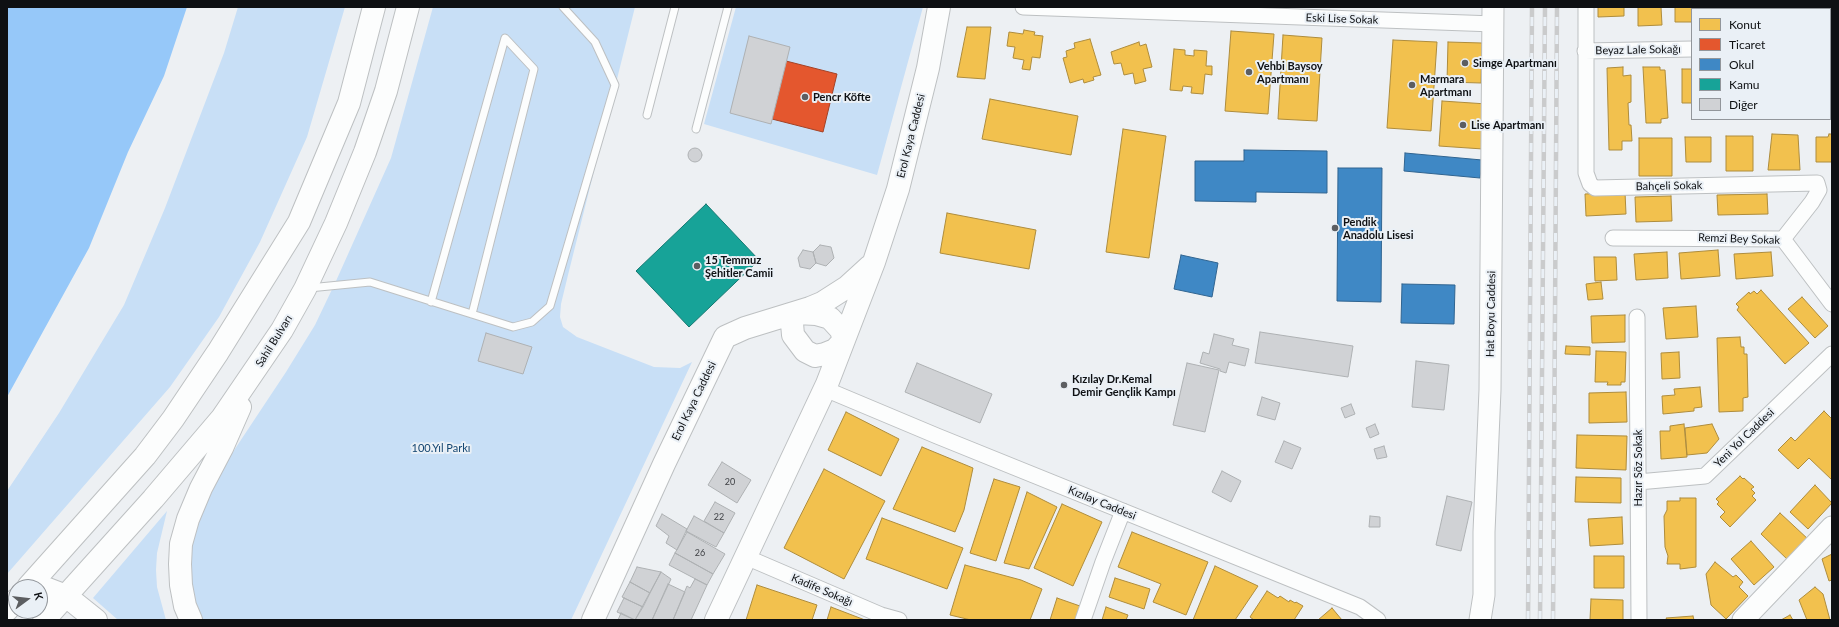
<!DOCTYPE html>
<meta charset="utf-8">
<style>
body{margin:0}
#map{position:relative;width:1839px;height:627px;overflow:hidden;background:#edf0f3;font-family:Lato,sans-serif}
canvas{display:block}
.frame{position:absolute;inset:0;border:8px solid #0e1013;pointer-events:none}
.legend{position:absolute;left:1691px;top:8px;width:140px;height:112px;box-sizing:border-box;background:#eaf0f6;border:1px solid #92969b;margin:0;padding:5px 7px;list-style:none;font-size:12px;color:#0e1013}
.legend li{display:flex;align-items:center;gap:8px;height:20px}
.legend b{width:20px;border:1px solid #92969b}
.north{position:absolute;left:8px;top:579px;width:40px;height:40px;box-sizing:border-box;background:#eaf0f6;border:1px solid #92969b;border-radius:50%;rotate:75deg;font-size:11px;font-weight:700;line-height:16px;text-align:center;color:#0e1013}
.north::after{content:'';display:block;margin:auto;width:14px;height:18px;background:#5c5e61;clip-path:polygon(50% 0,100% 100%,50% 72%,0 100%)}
</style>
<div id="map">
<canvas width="1839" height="627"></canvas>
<div class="frame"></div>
<ul class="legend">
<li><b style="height:11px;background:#f2c14e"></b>Konut</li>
<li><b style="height:11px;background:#e4572e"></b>Ticaret</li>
<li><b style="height:11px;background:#3f88c5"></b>Okul</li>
<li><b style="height:11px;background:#17a398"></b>Kamu</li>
<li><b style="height:11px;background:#d0d2d5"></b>Diğer</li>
</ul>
<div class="north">K</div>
</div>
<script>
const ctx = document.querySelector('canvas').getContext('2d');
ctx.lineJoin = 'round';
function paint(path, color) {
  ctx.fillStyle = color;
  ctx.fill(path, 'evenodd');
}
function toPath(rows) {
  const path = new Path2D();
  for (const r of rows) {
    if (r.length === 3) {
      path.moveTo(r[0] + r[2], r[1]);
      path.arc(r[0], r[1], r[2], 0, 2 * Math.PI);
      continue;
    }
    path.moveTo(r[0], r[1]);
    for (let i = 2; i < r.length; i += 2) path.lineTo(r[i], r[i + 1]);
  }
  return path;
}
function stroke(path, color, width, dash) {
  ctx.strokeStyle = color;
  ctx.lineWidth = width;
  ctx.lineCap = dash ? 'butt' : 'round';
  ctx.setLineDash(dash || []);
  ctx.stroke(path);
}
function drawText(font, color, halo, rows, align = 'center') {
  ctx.font = font + ' Lato,sans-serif';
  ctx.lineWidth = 4;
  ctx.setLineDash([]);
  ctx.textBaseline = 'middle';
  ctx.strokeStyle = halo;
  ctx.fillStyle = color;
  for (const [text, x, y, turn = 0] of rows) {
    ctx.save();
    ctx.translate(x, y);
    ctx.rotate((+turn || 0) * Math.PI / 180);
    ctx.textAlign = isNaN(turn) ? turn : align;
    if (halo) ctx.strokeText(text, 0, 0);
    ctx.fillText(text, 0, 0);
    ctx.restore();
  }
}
paint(toPath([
 [238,7,345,7,307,137,260,242,219,317,170,387,7,574,7,491,59,413,124,305,165,208,224,53],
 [433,7,635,7,568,275,561,304,560,317,563,327,577,337,654,367,680,368,692,362,571,620,193,620,180,560,219,473,286,372,315,325,336,281,391,158],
 [736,7,923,7,877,175,704,124],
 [167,511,157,553,156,570,157,587,166,620,118,620,93,598]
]), '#c8dff6');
paint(toPath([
 [7,7,187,7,164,76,128,152,89,248,7,397]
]), '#96c8f9');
const homes = toPath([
 [1598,7,1624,7,1624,16,1598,17,1598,7],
 [1638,7,1661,7,1662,25,1638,26,1638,7],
 [1675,7,1699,7,1699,9,1692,9,1692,22,1675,22,1675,7],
 [1715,7,1739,7,1739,9,1715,9,1715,7],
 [1754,7,1783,7,1783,9,1755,9,1754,7],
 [1790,7,1815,7,1815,9,1790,9,1790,7],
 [1825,7,1832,7,1832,32,1830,33,1830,9,1825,9,1825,7],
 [967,27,991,27,985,79,957,77,967,27],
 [1024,30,1035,32,1034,35,1043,36,1040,58,1032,57,1030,70,1022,69,1024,60,1013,58,1015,47,1007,46,1009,32,1023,34,1024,30],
 [1231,31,1274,34,1268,114,1225,111,1231,31],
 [1283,35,1322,38,1317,121,1278,119,1283,35],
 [1090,39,1101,75,1093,77,1094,80,1084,83,1083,79,1070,83,1063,58,1067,57,1066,51,1075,48,1074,43,1090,39],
 [1393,40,1437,42,1431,131,1387,128,1393,40],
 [1139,42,1140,46,1146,44,1152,67,1143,69,1146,81,1135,84,1133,73,1124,75,1121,63,1114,64,1111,52,1139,42],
 [1448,42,1482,43,1481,83,1447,82,1448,42],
 [1174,49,1185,50,1185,55,1194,56,1194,50,1207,51,1206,66,1212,66,1212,75,1205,74,1203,94,1191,93,1192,87,1183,86,1182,91,1170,90,1174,49],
 [1623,67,1623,76,1631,75,1631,102,1628,103,1629,125,1631,125,1632,141,1622,141,1622,150,1609,150,1607,68,1623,67],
 [1643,67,1660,67,1660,70,1665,70,1668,118,1661,119,1661,123,1646,123,1643,67],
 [1682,69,1692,69,1692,103,1682,103,1682,69],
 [990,99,1078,116,1071,155,982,139,990,99],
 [1442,101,1487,104,1483,149,1439,146,1442,101],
 [1123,129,1166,136,1149,258,1106,252,1123,129],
 [1772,134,1798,135,1800,170,1768,170,1772,134],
 [1829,134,1832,134,1832,162,1816,162,1816,137,1828,137,1829,134],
 [1726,136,1753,136,1753,171,1726,171,1726,136],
 [1685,137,1711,137,1711,162,1686,162,1685,137],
 [1639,138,1672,138,1672,176,1639,176,1639,138],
 [1625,192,1626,214,1586,216,1585,194,1625,192],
 [1767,194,1768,214,1718,215,1717,195,1767,194],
 [1671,196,1672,221,1636,222,1635,197,1671,196],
 [947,213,1036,230,1029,269,940,253,947,213],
 [1718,250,1720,276,1681,279,1679,253,1718,250],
 [1667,252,1668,278,1636,280,1634,254,1667,252],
 [1771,252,1773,276,1736,279,1734,254,1771,252],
 [1594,257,1616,257,1617,280,1595,281,1594,257],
 [1601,282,1603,299,1588,300,1586,284,1601,282],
 [1761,290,1809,343,1785,364,1737,310,1739,307,1736,304,1749,292,1750,294,1754,291,1757,294,1761,290],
 [1802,297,1828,326,1815,338,1788,309,1802,297],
 [1696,306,1698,337,1666,339,1663,308,1696,306],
 [1625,315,1625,342,1592,343,1591,316,1625,315],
 [1740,337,1741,347,1744,347,1744,354,1747,354,1748,397,1743,398,1743,411,1719,412,1717,338,1740,337],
 [1566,346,1590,347,1590,355,1565,354,1566,346],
 [1596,351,1626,352,1625,382,1621,382,1621,385,1607,385,1608,382,1595,382,1596,351],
 [1679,352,1680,378,1662,379,1661,353,1679,352],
 [1700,387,1702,407,1694,408,1694,411,1663,414,1662,396,1675,395,1674,389,1700,387],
 [1626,392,1627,422,1589,423,1589,393,1626,392],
 [1824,411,1832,419,1832,480,1809,458,1798,469,1778,450,1791,437,1795,441,1824,411],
 [846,412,899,439,881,476,828,450,846,412],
 [1684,424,1687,457,1661,459,1660,431,1670,431,1670,426,1684,424],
 [1712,424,1719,439,1707,453,1687,455,1685,428,1712,424],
 [1577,435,1627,436,1626,470,1576,468,1577,435],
 [922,447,973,468,964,510,955,532,893,509,922,447],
 [824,469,885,501,844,579,784,548,824,469],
 [1740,476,1743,479,1744,478,1754,487,1751,489,1755,493,1752,496,1756,500,1730,527,1720,517,1725,512,1717,504,1719,502,1716,499,1740,476],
 [1576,477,1621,478,1621,503,1575,502,1576,477],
 [994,479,1020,487,996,561,970,553,994,479],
 [1815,485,1832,503,1808,529,1790,512,1815,485],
 [1027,492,1057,507,1029,569,1004,563,1027,492],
 [1680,498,1696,498,1696,567,1680,569,1680,564,1667,564,1668,556,1665,547,1664,516,1667,510,1667,501,1680,501,1680,498],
 [1062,504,1102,522,1073,586,1034,568,1062,504],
 [1780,513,1809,540,1789,561,1761,534,1780,513],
 [1622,517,1623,544,1590,546,1588,519,1622,517],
 [882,518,963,548,947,589,866,559,882,518],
 [1132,532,1208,562,1186,615,1153,602,1161,584,1118,567,1132,532],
 [1751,541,1774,567,1754,585,1731,559,1751,541],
 [1832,554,1832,580,1829,581,1822,559,1832,554],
 [1594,556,1624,556,1624,588,1594,588,1594,556],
 [1715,562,1733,577,1736,575,1743,582,1739,587,1748,596,1726,619,1711,605,1706,574,1715,562],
 [965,565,1021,580,1042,589,1030,620,971,620,950,615,965,565],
 [1215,566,1258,586,1235,620,1193,620,1215,566],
 [1115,578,1150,589,1144,609,1109,597,1115,578],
 [757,585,817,605,812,620,746,620,757,585],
 [1815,587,1823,594,1830,620,1807,620,1799,600,1815,587],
 [1267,591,1278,598,1280,596,1289,602,1290,600,1295,603,1296,602,1303,606,1294,620,1254,620,1250,617,1267,591],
 [1057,598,1080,606,1076,620,1050,620,1057,598],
 [1591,599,1623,600,1623,620,1590,620,1591,599],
 [831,607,865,620,827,620,831,607],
 [1106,607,1128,615,1126,620,1102,620,1106,607],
 [1332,608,1342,620,1318,620,1332,608],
 [1790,615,1793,620,1781,620,1790,615],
 [1693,616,1694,620,1667,620,1666,618,1693,616]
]);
paint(homes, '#f2c14e');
stroke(homes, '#ae8c3c', 1);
const shops = toPath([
 [786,61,837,74,823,132,772,119,786,61]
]);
paint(shops, '#e4572e');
stroke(shops, '#a44226', 1);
const schools = toPath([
 [1244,150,1327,151,1327,193,1256,192,1256,202,1195,201,1195,161,1244,161,1244,150],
 [1405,153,1482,160,1480,178,1404,171,1405,153],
 [1338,168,1382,168,1381,302,1337,301,1338,168],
 [1181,255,1218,263,1212,297,1174,289,1181,255],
 [1402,284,1455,285,1454,324,1401,323,1402,284]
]);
paint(schools, '#3f88c5');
stroke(schools, '#306490', 1);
const public = toPath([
 [706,204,759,260,689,327,636,271,706,204]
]);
paint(public, '#17a398');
stroke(public, '#147770', 1);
const building = toPath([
 [749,36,790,47,771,124,730,113,749,36],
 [695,155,7],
 [820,245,831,247,834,258,826,266,816,263,813,252,820,245],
 [803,250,813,252,816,263,810,269,800,267,798,258,803,250],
 [1260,332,1353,346,1348,377,1255,363,1260,332],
 [486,333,532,347,523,374,478,361,486,333],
 [1214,334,1234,339,1232,345,1249,349,1245,366,1229,362,1226,373,1220,371,1220,369,1200,363,1203,352,1209,354,1214,334],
 [1416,361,1449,365,1444,410,1412,407,1416,361],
 [917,363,992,394,980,423,905,392,917,363],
 [1187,363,1219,370,1205,432,1173,425,1187,363],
 [1262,397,1280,403,1275,420,1257,415,1262,397],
 [1351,404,1355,414,1345,418,1341,408,1351,404],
 [1375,424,1379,434,1370,438,1366,428,1375,424],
 [1284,441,1301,448,1292,469,1275,462,1284,441],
 [1384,446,1387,457,1377,459,1374,449,1384,446],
 [722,462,751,480,737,503,708,485,722,462],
 [1222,471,1241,481,1231,502,1212,492,1222,471],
 [1447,496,1472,502,1461,551,1436,545,1447,496],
 [715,502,735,513,724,533,704,521,715,502],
 [662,514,687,529,677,550,666,543,669,536,656,526,662,514],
 [694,516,724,533,716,547,686,531,694,516],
 [1370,516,1380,517,1380,527,1369,527,1370,516],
 [687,532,725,554,713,574,675,553,687,532],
 [675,553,713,574,707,585,669,565,675,553],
 [637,567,661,572,650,593,630,582,637,567],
 [661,572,671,579,652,620,635,620,661,572],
 [695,579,707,585,691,620,673,620,687,586,690,588,695,579],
 [630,582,650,593,643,607,622,597,630,582],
 [668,584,685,592,673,620,652,620,668,584],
 [624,598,643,607,635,620,617,612,624,598],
 [621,613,635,620,618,620,621,613]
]);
paint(building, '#d0d2d5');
stroke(building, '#aeb1b3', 1);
const lane = toPath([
 [647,115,675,7],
 [696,129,728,7,727,7],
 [309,288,370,282,513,327,532,322,550,306,615,85,595,42,563,7],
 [431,302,505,38,534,69,472,314]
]);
const street = toPath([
 [1023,7,1494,24],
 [1586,7,1586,173,1590,184,1595,188,1817,183,1819,190,1812,202,1783,239],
 [1830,47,1832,47],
 [1585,51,1692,49],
 [1613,238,1783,239,1832,304],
 [1637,317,1639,620],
 [825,389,937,436,1360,607,1378,620],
 [1638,482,1705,476,1832,354],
 [746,557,881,615,899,620],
 [1083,620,1103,562,1123,511]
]);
const secondary = toPath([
 [1480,620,1484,595,1484,532,1490,390,1493,7],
 [1743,620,1832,527]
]);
const primary = toPath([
 [796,313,816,314,830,318,841,330,844,340,835,350,825,354,815,356,805,351,793,335,792,323,796,313],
 [593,620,664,464,725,337,745,328,810,308,822,303,847,287,870,266],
 [716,620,827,384,874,262,898,189,928,68,939,7]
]);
const highway = toPath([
 [32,583,66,596,96,620],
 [28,587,145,456,173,419,218,352,299,222,349,103,374,7],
 [7,610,16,600],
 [44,620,153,499,222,418,282,330,305,289,336,223,365,152,386,91,408,7],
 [191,620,185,606,181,585,180,564,181,544,188,519,201,488,222,448,240,407]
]);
stroke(lane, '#bdc0c2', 9);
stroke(street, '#bdc0c2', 17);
stroke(secondary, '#bdc0c2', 23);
stroke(primary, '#bdc0c2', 24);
stroke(highway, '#bdc0c2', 24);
stroke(lane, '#fcfdfd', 7);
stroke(street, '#fcfdfd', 15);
stroke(secondary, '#fcfdfd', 21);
stroke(primary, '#fcfdfd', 22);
stroke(highway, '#fcfdfd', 22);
const rail = toPath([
 [1528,620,1532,7],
 [1540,620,1545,7],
 [1553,620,1557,7]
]);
stroke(rail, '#cacbcc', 4.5);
stroke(rail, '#eaf0f6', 3, [9]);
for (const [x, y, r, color] of [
 [1465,63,4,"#5c5e61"],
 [1249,72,4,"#5c5e61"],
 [1412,85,4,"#5c5e61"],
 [805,97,4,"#5c5e61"],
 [1463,125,4,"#5c5e61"],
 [1335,228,4,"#5c5e61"],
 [697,266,4,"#5c5e61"],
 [1064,385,4,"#5c5e61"]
]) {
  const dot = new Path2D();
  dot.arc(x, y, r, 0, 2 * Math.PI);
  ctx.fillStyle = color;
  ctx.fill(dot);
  stroke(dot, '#eaf0f6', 1.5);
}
drawText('9px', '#3e4044', null, [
 ["20",730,482],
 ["22",719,517],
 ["26",700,553]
]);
drawText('11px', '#0e1013', '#eaf0f6', [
 ["Eski Lise Sokak",1342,19,2],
 ["Beyaz Lale Sokağı",1638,50,-1],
 ["Erol Kaya Caddesi",911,136,-76],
 ["Bahçeli Sokak",1669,186,-1],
 ["Remzi Bey Sokak",1739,239,2],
 ["Hat Boyu Caddesi",1491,314,-89],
 ["Sahil Bulvarı",274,341,-58],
 ["Erol Kaya Caddesi",694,401,-64],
 ["Yeni Yol Caddesi",1744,438,-44],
 ["Hazır Söz Sokak",1638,468,-90],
 ["Kızılay Caddesi",1102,503,22],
 ["Kadife Sokağı",822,590,23]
]);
drawText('bold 11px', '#0e1013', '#eaf0f6', [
 ["Simge Apartmanı",1473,63],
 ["Vehbi Baysoy",1257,66],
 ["Apartmanı",1257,79],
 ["Marmara",1420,79],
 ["Apartmanı",1420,92],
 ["Pencr Köfte",813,97],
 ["Lise Apartmanı",1471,125],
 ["Pendik",1343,222],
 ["Anadolu Lisesi",1343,235],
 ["15 Temmuz",705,260],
 ["Şehitler Camii",705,273],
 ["Kızılay Dr.Kemal",1072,379],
 ["Demir Gençlik Kampı",1072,392]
], 'left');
drawText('11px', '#134571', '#eaf0f6', [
 ["100.Yıl Parkı",441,448]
]);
</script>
